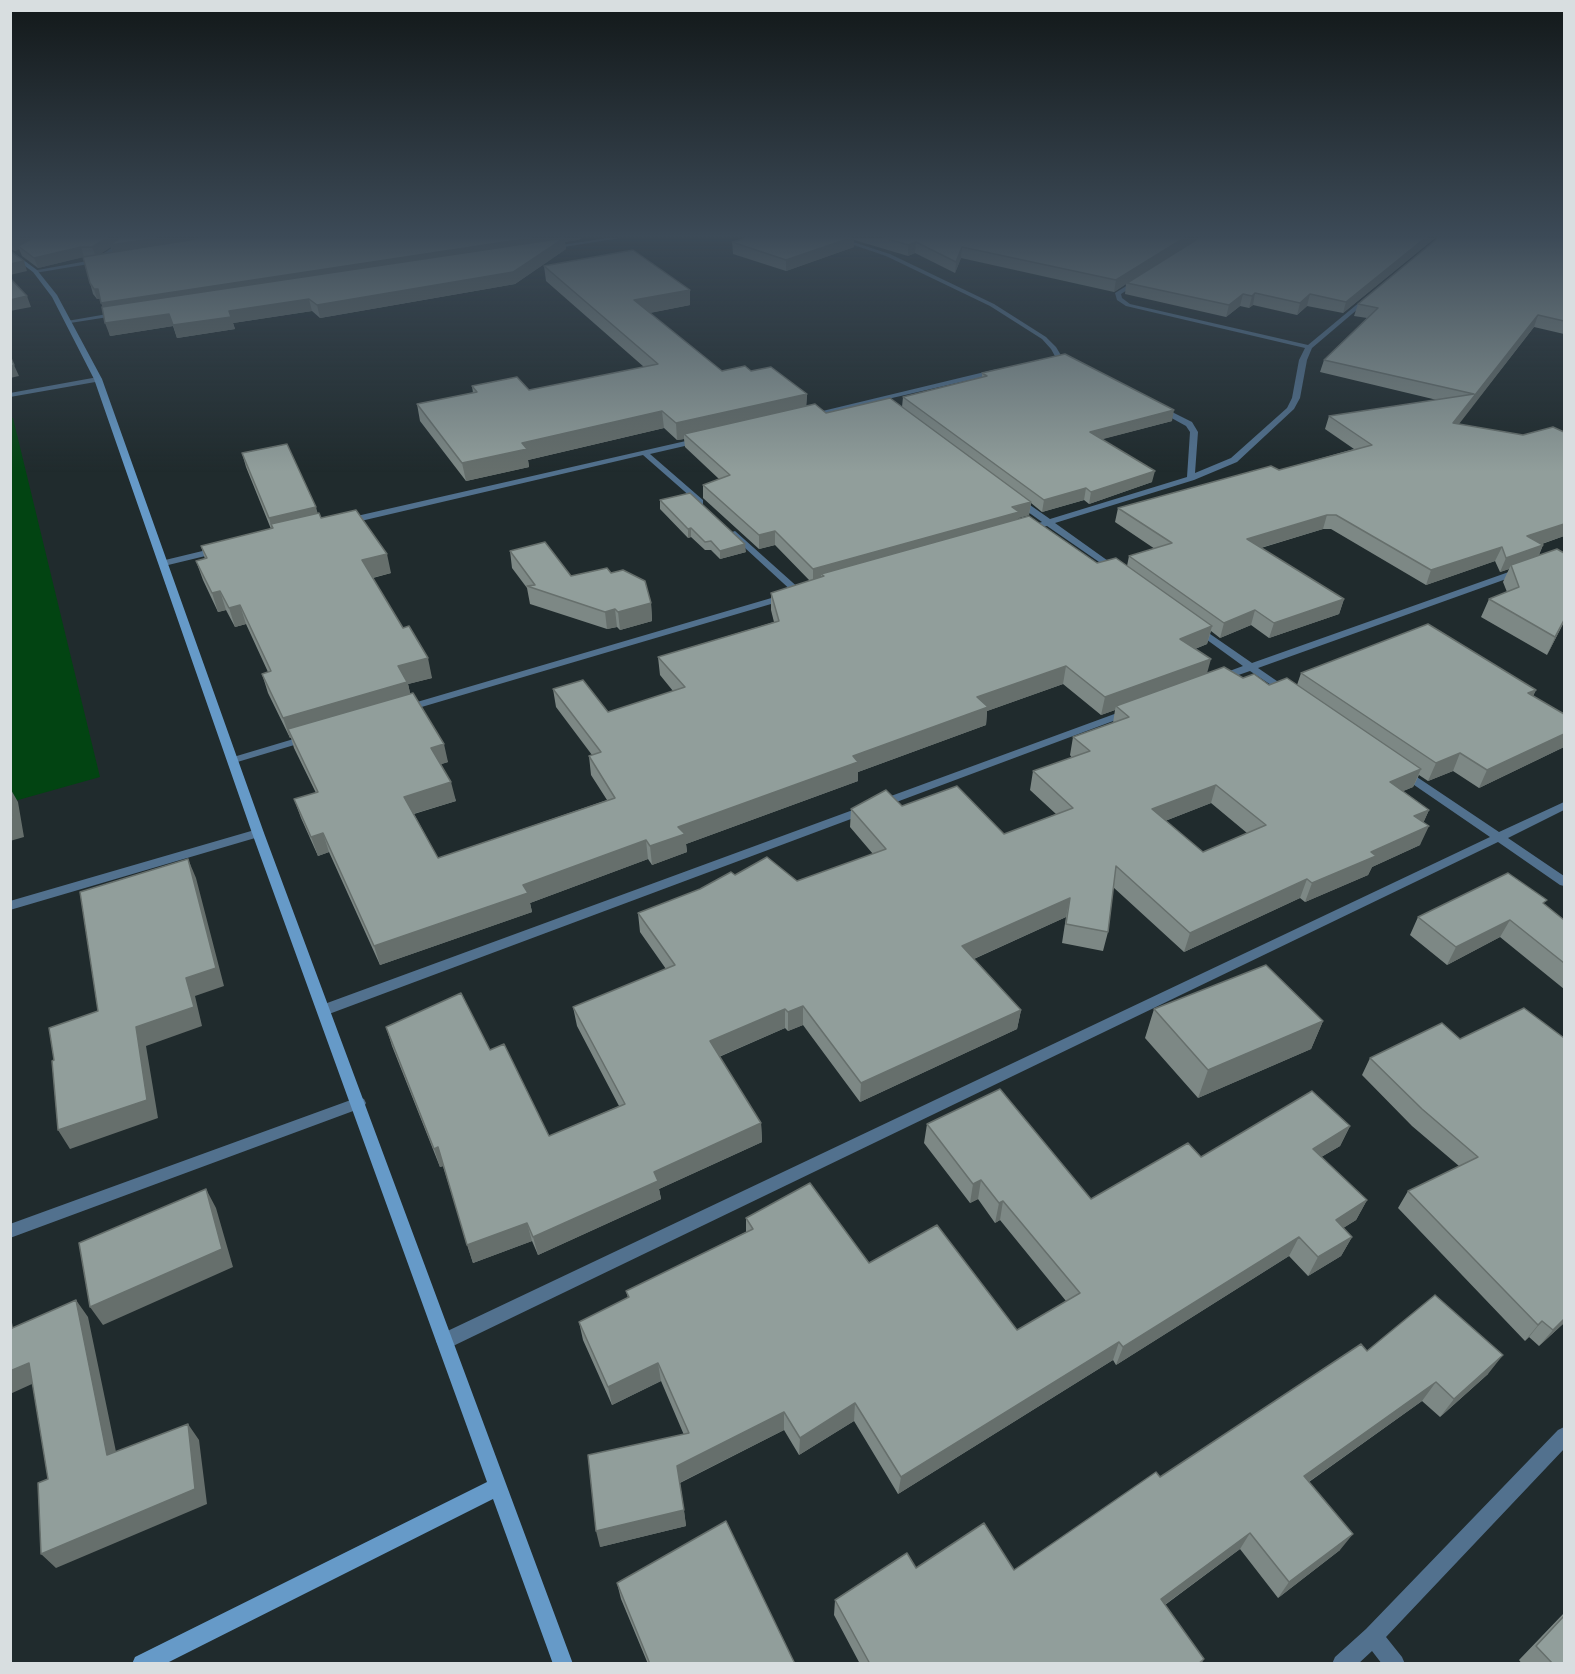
<!DOCTYPE html>
<style>
body{margin:0}
#map{position:relative;width:1575px;height:1674px;overflow:hidden;background:#202b2d;font-family:Arial,sans-serif}
canvas{display:block}
.frame{position:absolute;inset:0;border:12px solid #d8dee0;pointer-events:none}
</style>
<div id="map">
<canvas width="1575" height="1674"></canvas>
<div class="frame"></div>
</div>
<script>
const ctx = document.querySelector('canvas').getContext('2d');
ctx.lineJoin = 'round';
function paint(path, color) {
  ctx.fillStyle = color;
  ctx.fill(path, 'evenodd');
}
function toPath(rows) {
  const path = new Path2D();
  for (const r of rows) {
    path.moveTo(r[0], r[1]);
    for (let i = 2; i < r.length; i += 2) path.lineTo(r[i], r[i + 1]);
  }
  return path;
}
function stroke(path, color, width, dash) {
  ctx.strokeStyle = color;
  ctx.lineWidth = width;
  ctx.lineCap = dash ? 'butt' : 'round';
  ctx.setLineDash(dash || []);
  ctx.stroke(path);
}
paint(toPath([
 [10,418,13,418,100,777,11,802]
]), '#024412');
paint(toPath([
 [127,238,134,238,101,260,101,262,35,273,32,271,93,260,127,238],
 [607,238,621,238,551,249,548,247,607,238],
 [833,238,841,238,890,254,994,304,1046,337,1056,347,1062,357,1056,358,1051,349,1042,339,990,306,886,256,833,238],
 [1136,280,1141,281,1121,294,1122,298,1130,304,1308,345,1367,296,1372,297,1312,348,1307,360,1300,398,1294,409,1237,462,1194,480,1055,523,1118,568,1120,570,1115,573,1047,526,1024,531,1024,527,1042,522,1014,502,1014,498,1020,498,1050,519,1187,477,1190,432,1186,426,1157,410,1156,408,1160,406,1192,422,1198,432,1195,473,1231,458,1287,408,1292,398,1299,360,1305,348,1126,306,1117,300,1115,293,1136,280],
 [119,312,121,313,121,315,70,323,67,321,119,312],
 [997,369,1001,371,1000,373,810,417,806,415,997,369],
 [98,377,102,379,101,381,10,397,10,393,98,377],
 [699,438,703,440,702,442,650,454,703,500,703,504,700,505,643,455,348,524,344,521,348,518,699,438],
 [735,531,801,590,801,594,795,594,732,536,732,532,735,531],
 [219,547,224,550,222,552,164,566,159,563,161,561,219,547],
 [1520,568,1523,569,1523,573,1258,668,1290,690,1291,692,1286,695,1250,671,1224,680,1216,680,1215,678,1216,676,1243,666,1192,629,1194,627,1200,627,1252,663,1520,568],
 [785,594,790,597,788,599,408,711,404,712,399,709,400,707,785,594],
 [1128,709,1132,710,1133,712,1132,714,329,1014,324,1015,319,1014,317,1010,319,1006,1128,709],
 [307,735,312,738,311,740,234,763,228,760,230,758,307,735],
 [1405,769,1499,832,1564,802,1564,810,1508,838,1564,876,1564,886,1560,885,1498,842,451,1347,445,1349,439,1347,436,1341,439,1335,1490,837,1401,776,1399,773,1405,769],
 [258,829,264,833,262,836,10,910,10,901,258,829],
 [359,1097,364,1099,366,1103,364,1107,10,1238,10,1224,359,1097],
 [1564,1427,1564,1449,1386,1637,1402,1657,1405,1664,1382,1664,1372,1651,1358,1664,1332,1664,1335,1657,1366,1629,1558,1430,1564,1427]
]), '#52718e');
paint(toPath([
 [10,250,37,270,57,295,102,379,264,833,573,1664,553,1664,493,1499,165,1664,132,1664,135,1657,487,1482,252,833,94,379,52,297,33,272,10,255,10,250]
]), '#669ac8');
paint(toPath([
 [10,238,582,238,578,240,565,242,566,249,515,284,320,318,312,311,233,323,235,329,177,338,173,326,110,336,101,299,97,299,93,294,90,283,83,257,38,268,22,256,19,249,15,251,10,249],
 [111,247,112,252,100,254],
 [747,238,1435,238,1343,313,1307,306,1297,315,1253,305,1249,308,1240,306,1226,317,1125,294,1126,284,1114,292,961,258,955,273,915,253,908,256,854,240,854,247,786,271,733,254,732,242],
 [1564,238,1564,334,1534,327,1458,424,1523,435,1564,432,1564,536,1542,544,1543,545,1539,555,1564,553,1564,622,1547,655,1481,617,1489,599,1507,592,1503,582,1509,569,1500,572,1495,561,1426,585,1331,529,1323,529,1261,548,1344,599,1339,614,1269,638,1251,625,1220,638,1211,631,1207,644,1195,649,1207,673,1243,678,1269,685,1297,685,1301,673,1536,690,1533,696,1564,714,1564,747,1479,788,1453,771,1428,781,1419,775,1413,787,1403,791,1429,810,1423,823,1420,845,1372,867,1368,875,1305,902,1300,898,1184,952,1113,887,1108,932,1103,951,1062,943,1066,917,974,959,1021,1010,1017,1029,860,1102,803,1025,788,1031,785,1028,719,1057,761,1123,762,1142,659,1189,661,1199,538,1255,532,1241,473,1263,443,1166,440,1167,392,1046,386,1027,490,1050,549,1136,619,1106,577,1026,573,1007,666,969,640,932,638,913,700,889,735,875,797,881,873,854,850,827,851,809,902,806,1004,834,1056,814,1030,790,1033,771,1072,758,1070,755,1073,737,1113,723,1115,710,1101,715,1063,684,987,711,986,725,858,772,858,781,686,844,687,852,652,865,648,859,530,903,532,912,380,965,329,852,318,856,301,818,294,799,316,793,294,748,291,738,290,738,268,693,262,674,268,672,246,624,235,627,226,610,218,612,203,580,196,561,205,559,201,546,271,529,246,467,242,453,317,513,321,518,391,573,373,578,432,678,408,684,410,693,448,762,441,764,456,801,414,814,438,858,607,800,591,775,589,756,592,755,556,707,553,689,608,712,673,691,660,675,658,657,774,622,771,610,771,593,810,581,775,545,759,549,703,498,703,485,719,479,685,447,684,439,677,440,664,428,528,460,529,467,466,481,420,421,417,404,473,393,472,386,529,390,644,367,546,281,544,266,690,290,690,305,649,313,722,371,751,371,807,394,806,406,826,413,902,407,903,397,982,377,982,373,1172,421,1102,439,1152,482,1089,504,1084,500,1042,512,1031,503,1029,515,1018,518,1018,519,1097,563,1127,566,1129,556,1155,549,1115,522,1118,508,1279,470,1354,449,1325,429,1329,416,1437,400,1320,372,1324,360,1367,318,1354,316,1358,304],
 [1211,803,1247,833,1203,852,1165,821],
 [660,500,746,552,720,559,711,550,705,550,691,537,688,538,660,509],
 [510,551,571,576,611,573,651,603,652,621,620,630,617,627,607,629,530,604,527,588,512,568],
 [1545,905,1564,920,1564,989,1500,937,1447,965,1410,935,1418,917],
 [1154,1009,1323,1021,1311,1049,1198,1098,1145,1038],
 [1460,1039,1564,1323,1539,1346,1529,1337,1525,1341,1398,1208,1408,1191,1459,1166,1412,1126,1362,1075,1370,1058],
 [927,1124,1091,1199,1201,1157,1350,1126,1340,1146,1321,1157,1367,1200,1356,1220,1343,1228,1352,1237,1341,1256,1308,1276,1289,1256,1116,1365,1113,1360,898,1494,854,1421,799,1455,784,1430,680,1483,686,1526,600,1547,684,1435,661,1381,612,1405,583,1340,579,1322,628,1298,626,1291,746,1232,746,1218,869,1263,1017,1330,1066,1301,1000,1220,995,1223,978,1199,970,1203,924,1143],
 [1367,1351,1488,1374,1440,1417,1422,1401,1309,1482,1340,1550,1278,1598,1240,1549,1165,1605,1204,1659,1201,1664,860,1664,834,1615,835,1600,916,1568,1014,1570,1160,1477],
 [617,1583,795,1664,648,1664,621,1599],
 [1564,1613,1564,1664,1522,1664,1519,1660]
]), '#7d8885');
paint(toPath([
 [18,238,38,238,18,246,19,249,15,251,11,241],
 [107,238,222,238,113,254,111,247,96,257,92,247],
 [531,238,582,238,578,240,565,242,566,249,515,284,320,318,317,305,555,244,105,313,101,303],
 [850,238,854,238,854,247,786,271,786,260],
 [1184,238,1199,238,1127,283,1126,284,1114,292,1116,280],
 [1425,238,1435,238,1343,313,1346,302],
 [916,242,915,253,908,256,908,245],
 [81,247,84,257,38,268,34,258],
 [962,247,961,258,955,273,956,262],
 [24,261,27,271,10,275,10,264],
 [94,289,98,289,102,299,97,299],
 [690,290,690,305,635,316,634,300],
 [1255,293,1253,305,1249,308,1252,296],
 [1243,294,1240,306,1226,317,1229,305],
 [1310,294,1307,306,1297,315,1300,303],
 [27,296,31,307,10,311,10,300],
 [309,299,312,311,233,323,235,329,177,338,173,325,229,311],
 [169,314,173,326,110,336,105,323],
 [1538,315,1534,327,1449,437,1453,423],
 [14,365,19,376,10,378,10,366],
 [807,394,806,411,684,434,684,439,677,440,676,423],
 [1174,410,1172,421,1088,443,1090,432],
 [662,411,664,428,528,460,529,467,466,481,462,463,522,443],
 [1155,471,1152,482,1089,504,1091,492],
 [1086,488,1084,500,1042,512,1044,500],
 [1031,502,1029,515,1018,518,1017,526,821,574,821,581,813,583,813,569],
 [316,507,320,522,273,533,269,518],
 [1327,515,1323,529,1243,553,1247,539],
 [1564,524,1564,536,1521,551,1527,536],
 [691,528,691,537,688,538,688,529],
 [775,531,775,545,759,549,759,535],
 [745,544,746,552,720,559,720,551],
 [1543,545,1537,559,1511,565,1509,569,1500,572,1506,558],
 [1502,547,1495,561,1426,585,1431,570],
 [387,554,391,573,367,579,362,560],
 [220,591,226,610,218,612,212,593],
 [1344,599,1339,614,1269,638,1274,623],
 [651,603,652,621,620,630,618,612],
 [240,605,246,624,235,627,229,608],
 [615,609,617,627,607,629,605,612],
 [1255,610,1251,625,1220,638,1224,623],
 [1564,620,1564,622,1547,655,1555,637],
 [1212,626,1207,644,1175,657,1180,639],
 [428,658,432,678,408,684,412,701,288,729,291,738,290,738,283,718,398,666],
 [1211,659,1206,677,1116,706,1115,710,1101,715,1105,697],
 [1066,666,1063,684,987,711,986,725,858,772,858,781,686,844,687,852,652,865,650,846,678,827,853,756,977,697],
 [1536,690,1527,707,1528,693],
 [1564,734,1564,747,1479,788,1487,770],
 [444,744,448,762,436,766,431,748],
 [1460,753,1453,771,1428,781,1436,763],
 [1421,769,1413,787,1382,800,1390,782],
 [451,782,456,801,409,815,404,797],
 [1216,785,1211,803,1147,828,1152,809],
 [10,788,18,802,24,837,10,841],
 [1429,810,1421,828,1414,816],
 [1429,826,1420,845,1372,867,1368,875,1305,902,1312,883,1371,852],
 [323,833,329,852,318,856,311,837],
 [646,840,648,859,530,903,532,912,380,965,374,946,523,885],
 [188,859,196,878,224,986,195,996,202,1026,146,1046,158,1118,70,1149,58,1130,136,1027,186,978],
 [1307,879,1300,898,1184,952,1190,933],
 [1070,898,1066,917,960,965,962,946],
 [1510,920,1500,937,1447,965,1456,947],
 [803,1006,803,1025,788,1031,788,1012],
 [785,1009,785,1028,711,1060,710,1041],
 [1021,1010,1017,1029,860,1102,861,1083],
 [1323,1021,1311,1049,1198,1098,1208,1070],
 [761,1123,762,1142,659,1189,661,1199,538,1255,533,1237,654,1172],
 [1350,1126,1340,1146,1303,1168,1313,1149],
 [438,1147,444,1166,440,1167,434,1149],
 [981,1180,978,1199,970,1203,973,1184],
 [206,1189,216,1208,233,1267,103,1325,90,1307],
 [1367,1200,1356,1220,1326,1239,1336,1220],
 [1003,1201,1000,1220,995,1223,999,1203],
 [527,1223,532,1241,473,1263,467,1245],
 [1299,1237,1289,1256,1116,1365,1123,1347],
 [1352,1237,1341,1256,1308,1276,1318,1257],
 [76,1300,88,1317,120,1471,107,1455],
 [10,1312,17,1349,10,1342],
 [1564,1319,1564,1323,1539,1346,1553,1330],
 [1542,1321,1529,1337,1525,1341,1538,1325],
 [1119,1342,1113,1360,898,1494,901,1477],
 [1503,1355,1488,1374,1440,1417,1454,1399],
 [29,1363,43,1379,10,1394,10,1371],
 [658,1363,661,1381,612,1405,608,1387],
 [1436,1382,1422,1401,1293,1493,1304,1476],
 [855,1403,854,1421,799,1455,800,1438],
 [784,1412,784,1430,679,1483,677,1466],
 [188,1424,199,1440,207,1504,56,1568,41,1554],
 [684,1510,686,1526,600,1547,596,1531],
 [1250,1533,1240,1549,1152,1614,1161,1599],
 [1353,1534,1340,1550,1278,1598,1289,1582]
]), '#666f6c');
const building = toPath([
 [10,238,18,238,11,241,10,241,10,238],
 [33,238,107,238,92,247,81,247,34,258,18,246,33,238],
 [120,238,156,238,110,245,120,238],
 [202,238,531,238,101,303,98,289,94,289,90,283,83,257,202,238],
 [564,238,513,272,317,305,309,299,229,311,231,317,173,325,169,314,105,323,102,307,564,238],
 [747,238,850,238,786,260,732,242,747,238],
 [885,238,1184,238,1116,280,962,247,956,262,916,242,908,245,885,238],
 [1199,238,1425,238,1346,302,1310,294,1300,303,1255,293,1252,296,1243,294,1229,305,1127,283,1199,238],
 [1438,238,1564,238,1564,321,1538,315,1453,423,1523,435,1553,427,1564,432,1564,524,1527,536,1543,545,1506,558,1502,547,1431,570,1336,515,1327,515,1247,539,1344,599,1274,623,1255,610,1224,623,1129,556,1172,543,1118,508,1271,466,1279,470,1372,445,1329,416,1474,394,1324,360,1378,308,1358,304,1438,238],
 [633,250,690,290,634,300,722,371,745,366,751,371,771,367,807,394,676,423,662,411,522,443,527,449,462,463,417,404,477,392,472,386,517,377,529,390,658,364,544,266,633,250],
 [10,251,24,261,10,264,10,251],
 [10,278,27,296,10,300,10,278],
 [1065,354,1174,410,1090,432,1155,471,1091,492,1086,488,1044,500,903,397,987,376,982,373,1065,354],
 [10,356,14,365,10,366,10,356],
 [890,398,1031,502,1012,507,1019,512,813,569,775,531,759,535,703,485,730,475,684,434,815,404,826,413,890,398],
 [287,444,316,507,269,518,242,453,287,444],
 [690,493,745,544,720,551,711,541,705,542,691,528,688,529,660,500,690,493],
 [356,510,387,554,362,560,403,628,409,626,428,658,398,666,407,682,283,718,262,674,271,671,240,605,229,608,220,591,212,593,196,561,207,558,201,546,273,528,271,524,319,513,321,518,356,510],
 [1029,516,1097,563,1116,558,1212,626,1180,639,1211,659,1105,697,1066,666,977,697,988,707,853,756,858,762,678,827,685,834,650,846,646,840,523,885,528,893,374,946,323,833,311,837,294,799,318,792,288,729,413,693,444,744,431,748,451,782,404,797,438,858,615,798,589,756,601,752,553,689,583,680,608,712,685,687,658,657,779,621,771,593,824,576,821,574,1029,516],
 [545,542,571,576,607,568,611,573,623,570,645,581,651,603,618,612,615,609,605,612,527,586,535,585,510,551,545,542],
 [1557,549,1564,553,1564,620,1555,637,1489,599,1519,587,1511,565,1557,549],
 [1428,624,1536,690,1528,693,1564,714,1564,734,1487,770,1460,753,1436,763,1301,673,1428,624],
 [1224,667,1243,678,1254,674,1269,685,1287,678,1421,769,1390,782,1429,810,1414,816,1429,826,1371,852,1376,856,1312,883,1307,879,1190,933,1116,866,1108,932,1066,924,1070,898,962,946,1021,1010,861,1083,803,1006,788,1012,785,1009,710,1041,761,1123,654,1172,658,1181,533,1237,527,1223,467,1245,438,1147,434,1149,386,1027,461,993,490,1050,504,1044,549,1136,625,1104,573,1007,675,965,638,913,700,889,731,872,735,875,767,857,797,881,886,849,851,809,886,790,902,806,957,786,1004,834,1073,808,1033,771,1090,751,1073,737,1129,717,1116,706,1224,667],
 [1216,785,1266,825,1203,852,1152,809,1216,785],
 [10,799,13,818,10,819,10,799],
 [188,859,216,968,186,978,194,1007,136,1027,147,1100,58,1130,52,1061,54,1060,49,1028,98,1011,80,892,188,859],
 [1508,873,1547,900,1543,903,1564,920,1564,963,1510,920,1456,947,1418,917,1508,873],
 [1266,965,1323,1021,1208,1070,1154,1009,1266,965],
 [1524,1008,1564,1038,1564,1319,1553,1330,1542,1321,1538,1325,1408,1191,1478,1157,1422,1109,1370,1058,1442,1023,1460,1039,1524,1008],
 [1000,1089,1091,1199,1188,1143,1201,1157,1312,1091,1350,1126,1313,1149,1367,1200,1336,1220,1352,1237,1318,1257,1299,1237,1123,1347,1119,1342,901,1477,855,1403,800,1438,784,1412,677,1466,684,1510,596,1531,588,1455,689,1433,658,1363,608,1387,579,1322,629,1297,626,1291,753,1229,746,1218,810,1183,869,1263,937,1225,1017,1330,1080,1293,1003,1201,999,1203,981,1180,973,1184,927,1124,1000,1089],
 [206,1189,222,1249,90,1307,79,1243,206,1189],
 [1435,1295,1503,1355,1454,1399,1436,1382,1304,1476,1353,1534,1289,1582,1250,1533,1161,1599,1204,1659,1198,1664,870,1664,835,1600,907,1553,916,1568,984,1523,1014,1570,1156,1472,1160,1477,1361,1344,1367,1351,1435,1295],
 [76,1300,107,1455,188,1424,195,1489,41,1554,38,1483,48,1479,29,1363,10,1371,10,1329,76,1300],
 [726,1521,795,1664,650,1664,617,1583,726,1521],
 [1564,1616,1564,1664,1553,1664,1536,1646,1564,1616]
]);
paint(building, '#919e9b');
stroke(building, '#666f6c', 1.5);
const sky = ctx.createLinearGradient(0, 0, 0, 472);
sky.addColorStop(0, '#121819');
sky.addColorStop(0.5, '#3c4a57');
sky.addColorStop(1, '#3c4a5700');
ctx.fillStyle = sky;
ctx.fillRect(0, 0, 1575, 472);
</script>
